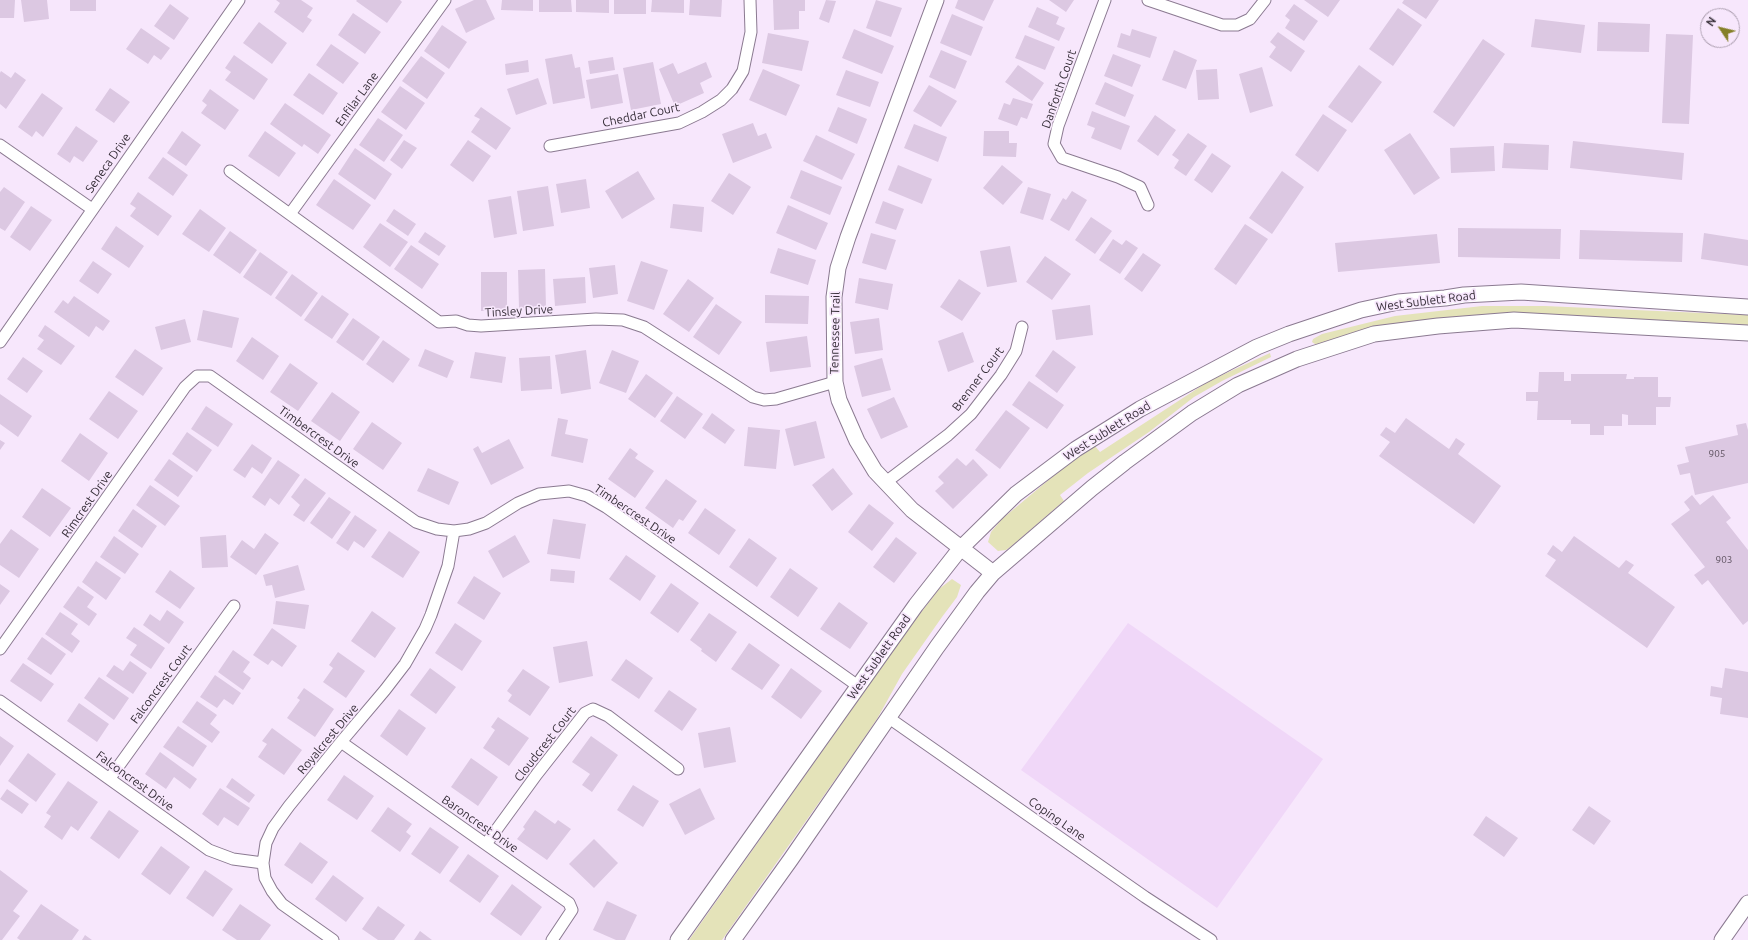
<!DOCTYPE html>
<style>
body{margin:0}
#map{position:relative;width:1748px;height:940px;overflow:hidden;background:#f7e7fc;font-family:Ubuntu,sans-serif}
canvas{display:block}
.north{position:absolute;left:1700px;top:8px;width:40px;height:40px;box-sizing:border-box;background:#f7e7fc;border:1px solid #aa9dae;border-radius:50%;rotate:305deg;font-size:11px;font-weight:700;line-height:16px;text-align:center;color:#362e38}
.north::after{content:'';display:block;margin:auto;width:14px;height:18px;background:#858028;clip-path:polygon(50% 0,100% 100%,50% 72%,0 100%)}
</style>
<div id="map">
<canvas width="1748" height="940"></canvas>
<div class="north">N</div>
</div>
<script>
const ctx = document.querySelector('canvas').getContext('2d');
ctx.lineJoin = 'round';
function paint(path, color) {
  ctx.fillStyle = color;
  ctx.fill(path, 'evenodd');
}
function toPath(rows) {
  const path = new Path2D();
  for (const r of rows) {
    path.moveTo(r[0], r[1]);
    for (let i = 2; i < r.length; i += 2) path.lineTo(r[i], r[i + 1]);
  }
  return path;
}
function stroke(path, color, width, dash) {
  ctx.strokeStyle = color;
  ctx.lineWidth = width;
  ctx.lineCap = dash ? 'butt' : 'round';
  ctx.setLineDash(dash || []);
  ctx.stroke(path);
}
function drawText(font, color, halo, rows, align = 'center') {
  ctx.font = font + ' Ubuntu,sans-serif';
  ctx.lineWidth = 3.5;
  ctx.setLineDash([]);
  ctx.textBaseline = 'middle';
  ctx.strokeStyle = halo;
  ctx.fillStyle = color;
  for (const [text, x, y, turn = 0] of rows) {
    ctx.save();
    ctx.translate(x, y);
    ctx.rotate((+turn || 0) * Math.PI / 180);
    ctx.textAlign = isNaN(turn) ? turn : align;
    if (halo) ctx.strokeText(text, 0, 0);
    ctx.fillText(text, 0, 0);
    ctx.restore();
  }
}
paint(toPath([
 [1128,623,1323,759,1217,908,1021,770]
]), '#f0d7f8');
paint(toPath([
 [1482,306,1545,306,1748,315,1748,327,1544,318,1318,346,1312,342,1313,339,1322,334,1395,316],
 [1270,353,1271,357,1222,381,1194,397,1149,432,1088,473,1060,495,1064,501,1013,545,1006,550,998,551,988,542,991,532,1002,519,1064,467,1095,446,1100,452,1209,381],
 [952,579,961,585,957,597,942,617,902,674,877,719,856,750,722,940,689,940,912,624,939,589]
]), '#e4e3b9');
paint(toPath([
 [0,0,15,0,14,18,0,18],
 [21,0,47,0,49,19,24,22],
 [70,0,96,0,96,11,70,11],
 [276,0,301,0,313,8,307,17,312,20,303,33,274,12,280,3],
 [357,0,400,0,402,2,387,23,356,1],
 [474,0,486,0,495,19,466,33,455,9],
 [502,0,533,0,533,11,501,10],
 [539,0,571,0,572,12,539,12],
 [576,0,609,0,609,13,576,12],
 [614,0,646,0,646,14,614,14],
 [652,0,684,0,684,13,651,12],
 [690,0,722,0,721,17,689,15],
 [773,0,805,0,805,11,799,11,799,29,774,30],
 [826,0,836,1,829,23,819,19],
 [876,0,902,8,891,37,866,28],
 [958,0,994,0,984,21,955,8],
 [1049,0,1074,0,1066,12],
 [1304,0,1340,0,1328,17],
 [1404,0,1439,0,1426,19,1402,3],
 [170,4,189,18,174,40,154,26],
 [1294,4,1318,21,1304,41,1285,28,1290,20,1285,16],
 [1037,7,1059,17,1056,24,1065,28,1059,41,1028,27],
 [1398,8,1422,25,1393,66,1369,49],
 [353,13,381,32,365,54,338,35],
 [952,14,983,27,971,56,940,43],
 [1535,19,1585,25,1581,53,1531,47],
 [259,22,287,43,272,64,243,43],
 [1598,22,1650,24,1649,52,1597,51],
 [442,25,467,42,449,69,424,51],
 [141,28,170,48,161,60,154,55,148,64,126,49],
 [854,29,894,46,882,74,842,58],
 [1132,29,1157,37,1150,58,1117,47,1121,33,1130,36],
 [1278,32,1305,51,1291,72,1269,57,1276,47,1270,42],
 [768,33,809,41,802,71,762,63],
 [1666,34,1693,35,1689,124,1662,123],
 [1025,35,1055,47,1045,70,1015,58],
 [1483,39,1505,54,1454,127,1433,112],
 [331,44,359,63,343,84,316,65],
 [941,50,967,61,955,89,929,77],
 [1174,50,1197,60,1186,89,1162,80],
 [572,54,575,68,580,67,585,98,553,104,545,59],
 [1113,54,1141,65,1132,87,1104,76],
 [234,55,268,79,254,100,225,80,231,72,225,68],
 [421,56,445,73,427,99,402,81],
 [613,57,615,70,590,74,588,61],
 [528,60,529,72,506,75,505,64],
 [653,62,661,104,631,110,623,68],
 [706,62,712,77,700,83,704,93,675,106,659,69,673,63,678,74],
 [1018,65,1044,83,1032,101,1005,82],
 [1359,65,1382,82,1352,123,1328,107],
 [1262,67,1273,106,1250,113,1239,74],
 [763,69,800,85,786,116,749,100],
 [1217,69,1219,99,1198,100,1196,70],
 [846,70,879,82,870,107,836,95],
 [1,71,11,78,15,72,26,80,6,109,0,104,0,73],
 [309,73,338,93,323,115,293,95],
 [618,74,623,103,591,109,586,80],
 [538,78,547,104,516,115,507,89],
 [1105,82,1134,95,1125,117,1095,104],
 [929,85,957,101,941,127,913,111],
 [400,86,425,103,406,130,381,112],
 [110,88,130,102,114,123,95,110],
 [210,89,239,110,225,130,201,113,207,105,202,101],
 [42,93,63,108,43,137,36,131,32,137,18,127],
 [1013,98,1033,104,1027,119,1021,117,1017,126,998,119,1004,103,1010,105],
 [285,103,331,135,318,154,304,144,302,147,270,124],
 [481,107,511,128,496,150,471,132,480,119,474,116],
 [838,107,867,119,857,144,828,131],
 [1092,111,1130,126,1121,150,1091,138,1095,128,1087,125],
 [1323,114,1347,130,1318,172,1295,155],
 [1155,115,1176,130,1158,156,1137,141],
 [378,118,403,135,384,162,359,145],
 [753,123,758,136,766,133,772,148,733,163,722,134],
 [914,124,947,137,938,162,904,148],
 [76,126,98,141,83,162,74,156,70,163,57,154],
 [182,131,201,145,186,166,167,153],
 [265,131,296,153,279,177,248,156],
 [984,131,1009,131,1009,143,1017,143,1016,157,983,156],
 [1188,133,1207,146,1186,176,1174,168,1179,160,1172,155],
 [1410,133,1440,178,1414,195,1384,150],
 [816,135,855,154,842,180,803,161],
 [404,140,417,148,402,169,390,160],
 [468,140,491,156,473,182,450,165],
 [1573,141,1684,153,1682,180,1570,168],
 [1504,143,1549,145,1548,170,1502,168],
 [1494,146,1495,171,1451,173,1450,148],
 [355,148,392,174,375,200,338,174],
 [1212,153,1231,166,1212,193,1194,180],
 [163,157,188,175,173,196,148,178],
 [898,165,932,179,922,204,888,190],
 [1002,165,1023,182,1003,205,983,188],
 [801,170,842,187,830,215,790,198],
 [638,171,655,199,622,219,605,191],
 [1282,171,1304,187,1272,234,1249,218],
 [729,173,751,187,733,215,711,201],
 [334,179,371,205,353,230,316,205],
 [586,179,590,208,561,213,556,184],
 [548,186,554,226,523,231,517,191],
 [4,187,25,202,5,231,0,228,0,192],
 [1028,187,1051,194,1043,220,1020,213],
 [1072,191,1087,200,1069,231,1050,220,1063,198,1066,200],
 [138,192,172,216,158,236,130,216,136,208,130,204],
 [511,196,517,234,494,238,488,200],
 [883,201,904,209,896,230,875,223],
 [673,204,704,207,702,232,670,228],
 [788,205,828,223,816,250,776,233],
 [31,206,52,220,30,251,10,237],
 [200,209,226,228,209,252,182,234],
 [394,209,416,224,408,236,386,221],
 [1091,217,1112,231,1095,254,1075,240],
 [380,223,408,242,390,267,363,247],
 [1245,224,1268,239,1236,285,1214,269],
 [116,226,144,246,129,268,101,249],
 [1458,228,1561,229,1560,259,1458,257],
 [1580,230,1683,233,1682,262,1579,259],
 [230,231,257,250,240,274,213,255],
 [425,232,446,246,439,256,418,242],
 [871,233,896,240,886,270,862,263],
 [1704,233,1748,240,1748,266,1701,259],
 [1437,234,1440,263,1338,272,1335,243],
 [1113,239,1122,245,1126,240,1138,248,1120,274,1099,260],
 [411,245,439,264,422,289,394,269],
 [1010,246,1017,282,987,287,980,251],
 [778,248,816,260,808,285,770,273],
 [260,252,288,272,271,296,243,277],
 [1143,253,1161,265,1142,292,1124,279],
 [1045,256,1071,274,1052,300,1026,282],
 [93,261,112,274,98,294,79,281],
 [641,261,668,270,654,310,627,301],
 [615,265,618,294,593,298,589,268],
 [545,269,546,307,519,308,518,270],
 [481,272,507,272,507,311,481,311],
 [292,274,318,293,301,317,275,298],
 [585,277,586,303,555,306,553,279],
 [859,278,893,284,888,310,855,303],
 [688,279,714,298,689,332,663,314],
 [959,279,981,293,962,321,940,307],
 [322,295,349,314,332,339,304,320],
 [765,295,809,296,808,324,765,323],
 [74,296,110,321,103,331,96,326,89,337,54,312,63,300,68,304],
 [716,304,742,322,719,355,693,337],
 [1090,305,1093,335,1056,340,1052,310],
 [203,310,239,318,232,348,197,340],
 [353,318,380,337,363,361,336,342],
 [879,318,883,350,855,354,850,322],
 [185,319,191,342,161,350,155,327],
 [45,325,75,346,61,365,37,349,44,340,38,336],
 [963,332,974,362,948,372,938,341],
 [807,336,811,367,770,372,766,342],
 [252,337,279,356,263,380,236,361],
 [383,340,410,359,393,383,366,364],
 [135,349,163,368,143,396,115,377],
 [425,349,454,361,447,378,418,366],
 [586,350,591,389,561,394,555,355],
 [612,350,639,361,626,393,599,383],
 [1053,350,1076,367,1057,393,1035,376],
 [475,352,506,357,502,383,470,378],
 [550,356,552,389,521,391,519,358],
 [23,357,43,371,27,393,7,379],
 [882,358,891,390,862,397,854,366],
 [290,363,318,383,298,411,270,392],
 [1539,372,1564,372,1564,381,1571,381,1571,374,1627,374,1626,379,1634,379,1634,377,1658,377,1658,397,1671,397,1670,407,1656,407,1656,425,1628,425,1628,415,1622,414,1622,426,1604,426,1604,435,1590,435,1590,424,1571,424,1571,420,1537,420,1538,401,1526,401,1526,392,1538,392],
 [646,374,673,393,655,418,628,399],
 [1029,381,1064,405,1047,429,1012,405],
 [109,391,138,411,118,439,89,419],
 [332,392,360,412,340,441,311,421],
 [0,394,32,416,18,437,0,424],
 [677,396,703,414,685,439,660,421],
 [894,397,908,427,881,439,867,409],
 [206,406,233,424,218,447,191,429],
 [1006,410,1030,428,1000,469,975,450],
 [712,413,735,430,725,444,702,428],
 [558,418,568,420,565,434,588,439,583,463,551,456],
 [1406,418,1449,449,1456,438,1465,444,1458,454,1501,486,1474,524,1379,456,1390,442,1380,435,1386,427,1395,433],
 [816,421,825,458,794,466,785,429],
 [372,422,402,443,383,470,353,449],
 [1746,423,1748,430,1748,483,1695,495,1690,473,1680,475,1677,465,1689,462,1685,447,1738,435,1736,425],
 [748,427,780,430,776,469,744,466],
 [187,432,212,450,197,472,172,454],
 [80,433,108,453,89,481,61,461],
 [509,439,524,468,491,485,473,449,478,446,482,453],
 [0,440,5,443,0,450],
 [252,444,272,458,262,474,252,467,245,478,233,470],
 [630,448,638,454,635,458,654,471,635,498,608,479],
 [957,458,966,466,973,459,988,475,953,509,935,491,944,483,938,477],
 [169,459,193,476,178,497,154,480],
 [278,460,300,475,279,505,270,498,265,506,252,497],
 [428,468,459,482,449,505,417,491],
 [833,468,853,494,832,511,812,485],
 [305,478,326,493,304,522,293,515,300,505,291,497],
 [666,479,697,501,683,521,679,519,673,528,645,508],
 [150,485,180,506,165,526,136,505],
 [42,488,71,508,50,537,22,517],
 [1692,495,1700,505,1713,495,1731,518,1726,522,1748,550,1748,621,1743,625,1708,580,1702,585,1694,575,1705,567,1671,524,1690,510,1684,502],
 [329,497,351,512,332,539,310,523],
 [869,504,894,523,872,551,848,532],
 [705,508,736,530,719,555,688,533],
 [133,509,157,526,142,548,118,531],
 [355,515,377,530,364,548,354,541,348,551,336,543],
 [553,519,586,524,580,559,547,554],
 [11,529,39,549,19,578,0,565,0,544],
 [389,531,420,552,403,578,371,557],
 [265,533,279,543,256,575,230,557,242,540,254,549],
 [226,535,228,567,202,568,200,537],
 [515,535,530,562,503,578,488,551],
 [114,536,139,554,125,574,100,557],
 [1574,536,1619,568,1626,560,1634,565,1628,573,1675,607,1647,648,1545,576,1556,560,1547,554,1553,545,1562,552],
 [896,537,917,553,894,583,873,567],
 [749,538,777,558,757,587,729,567],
 [626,555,656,576,640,601,609,579],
 [96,561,121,578,106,600,82,582],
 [298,565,305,590,275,598,272,585,266,586,263,575],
 [790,568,818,588,798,617,770,597],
 [551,569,575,571,574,583,550,581],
 [170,570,195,588,180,609,155,592],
 [474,576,501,593,484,620,457,603],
 [671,583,699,603,678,633,650,613],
 [0,584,10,591,0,605],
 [78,586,94,597,87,607,97,614,89,626,63,607],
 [276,601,309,605,305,629,273,624],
 [839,602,868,623,850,649,820,629],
 [167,610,184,622,169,644,143,625,150,614,160,621],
 [372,611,396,628,375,658,351,641],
 [60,612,78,624,71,634,80,641,72,653,45,634],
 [709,613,737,632,716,662,701,651,702,649,690,640],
 [455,623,482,641,462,671,435,653],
 [134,627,165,648,151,669,130,655,137,645,126,638],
 [272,628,297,646,282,667,272,660,268,665,253,655],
 [42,637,66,654,51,675,27,659],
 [587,641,593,676,559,683,553,647],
 [749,643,780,665,762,690,731,669],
 [233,650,250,662,243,672,251,678,243,690,218,672],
 [338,652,365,671,346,698,323,682,333,668,329,665],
 [626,659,653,678,639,699,611,680],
 [130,661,147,673,133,694,106,676,114,665,123,671],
 [23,663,54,684,41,702,10,681],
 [430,668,456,687,436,714,410,695],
 [791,668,822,691,801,719,771,697],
 [1725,668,1748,672,1748,718,1720,714,1722,698,1710,696,1711,686,1722,688],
 [523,669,550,687,530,716,508,701,512,695,507,691],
 [215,675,241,693,233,705,224,699,217,708,200,697],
 [99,677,129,698,114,720,84,698],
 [304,688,334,709,315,737,287,718,300,700,297,698],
 [669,690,697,709,682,731,654,711],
 [197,701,217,715,210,724,220,732,212,743,182,722],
 [79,703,109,724,97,742,67,721],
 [399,709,426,728,407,756,380,736],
 [498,717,529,738,509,766,483,748,495,730,491,727],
 [178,726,207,746,193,767,163,747],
 [730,727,736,762,704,768,698,733],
 [272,728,302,750,284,775,258,757,267,744,262,741],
 [0,736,14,746,0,766],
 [591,736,618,755,592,792,582,785,590,774,572,762],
 [160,752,197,779,190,789,174,777,166,789,145,774],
 [28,753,56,774,36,802,8,781],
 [471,758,498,777,478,806,451,787],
 [344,775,374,796,357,820,327,800],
 [232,778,255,795,249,803,226,787],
 [68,781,98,802,78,831,71,826,62,840,44,827,51,816,46,813],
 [633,785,659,801,643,827,617,810],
 [220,788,250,808,238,826,224,817,218,826,202,814],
 [700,788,715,819,685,835,669,804],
 [7,789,29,804,22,814,0,799],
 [1589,806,1611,821,1594,845,1572,830],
 [388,807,412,824,406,832,411,836,400,852,371,831],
 [109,810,139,831,119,859,90,838],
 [535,810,555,824,558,820,571,829,547,860,517,839,525,829,523,827],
 [1486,816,1518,838,1504,857,1473,835],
 [430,827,459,847,440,874,411,854],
 [594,839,618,863,594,888,569,864],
 [300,842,328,862,312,884,284,865],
 [161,846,190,867,170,895,141,874],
 [468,854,499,876,480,903,449,881],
 [0,870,28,891,13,911,20,916,2,940,0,940],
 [205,870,233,889,213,917,186,898],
 [333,875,364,898,346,922,315,899],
 [512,884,542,907,521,936,490,914],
 [607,901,637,915,625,940,616,940,593,930],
 [41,904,79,930,72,940,20,940,17,938],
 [240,904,271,925,260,940,237,940,222,930],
 [378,906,405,925,394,940,378,940,362,929],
 [420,931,432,940,414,940],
 [85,935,92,940,82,940]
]), '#dcc8e2');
const street = toPath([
 [1105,0,1058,126,1054,144,1062,158,1118,177,1140,187,1148,205],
 [1148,0,1222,25,1237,25,1250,19,1265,0],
 [0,145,92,209],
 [550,146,679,123,702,112,721,100,732,89,743,71,751,32,750,0],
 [230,171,439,322,456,321,468,325,481,326,596,319,623,320,644,327,753,397,764,400,776,399,835,382],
 [290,214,445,0],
 [0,342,239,0],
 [886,482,948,435,971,414,1001,375,1016,351,1022,327],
 [0,649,185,387,197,376,210,376,416,522,437,529,454,531,469,529,486,523,518,503,539,494,569,491,587,496,606,507,858,686],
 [0,701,209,850,233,859,263,863],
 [889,718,1145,897,1211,940],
 [341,742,569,903,572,910,552,940],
 [110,778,234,606],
 [486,844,537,774,585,713,593,709,608,716,678,769],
 [333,940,282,904,272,891,265,878,263,863,266,843,273,828,289,806,341,742,385,690,405,664,425,629,431,615,448,566,454,531]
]);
const secondary = toPath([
 [936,0,848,237,838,268,834,297,835,382,839,400,857,441,875,471,912,510,993,573],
 [678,940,916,605,960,549,1016,494,1076,449,1140,409,1257,347,1289,334,1361,310,1398,302,1445,298,1464,295,1521,292,1748,307],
 [733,940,791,859,937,647,977,592,993,573,1092,488,1125,462,1192,413,1238,385,1297,359,1374,334,1438,326,1514,320,1748,333],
 [1722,940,1748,903]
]);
stroke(street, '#8b7a91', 13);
stroke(secondary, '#8b7a91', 17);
stroke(street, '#fff', 11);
stroke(secondary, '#fff', 15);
drawText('10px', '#605462', null, [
 ["905",1717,454],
 ["903",1724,560]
]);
drawText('12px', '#362e38', '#f7e7fc', [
 ["Danforth Court",1059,89,-71],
 ["Enfilar Lane",357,99,-54],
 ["Cheddar Court",641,115,-12],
 ["Seneca Drive",108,163,-55],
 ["West Sublett Road",1426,301,-7],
 ["Tinsley Drive",519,311,-3],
 ["Tennessee Trail",835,333,-89],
 ["Brenner Court",978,379,-53],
 ["West Sublett Road",1107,431,-32],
 ["Timbercrest Drive",319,437,36],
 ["Rimcrest Drive",87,504,-55],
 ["Timbercrest Drive",635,514,34],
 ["West Sublett Road",879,657,-55],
 ["Falconcrest Court",161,684,-54],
 ["Royalcrest Drive",328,739,-50],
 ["Cloudcrest Court",545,744,-52],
 ["Falconcrest Drive",135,781,36],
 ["Coping Lane",1057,819,35],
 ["Baroncrest Drive",480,824,35]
]);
</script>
